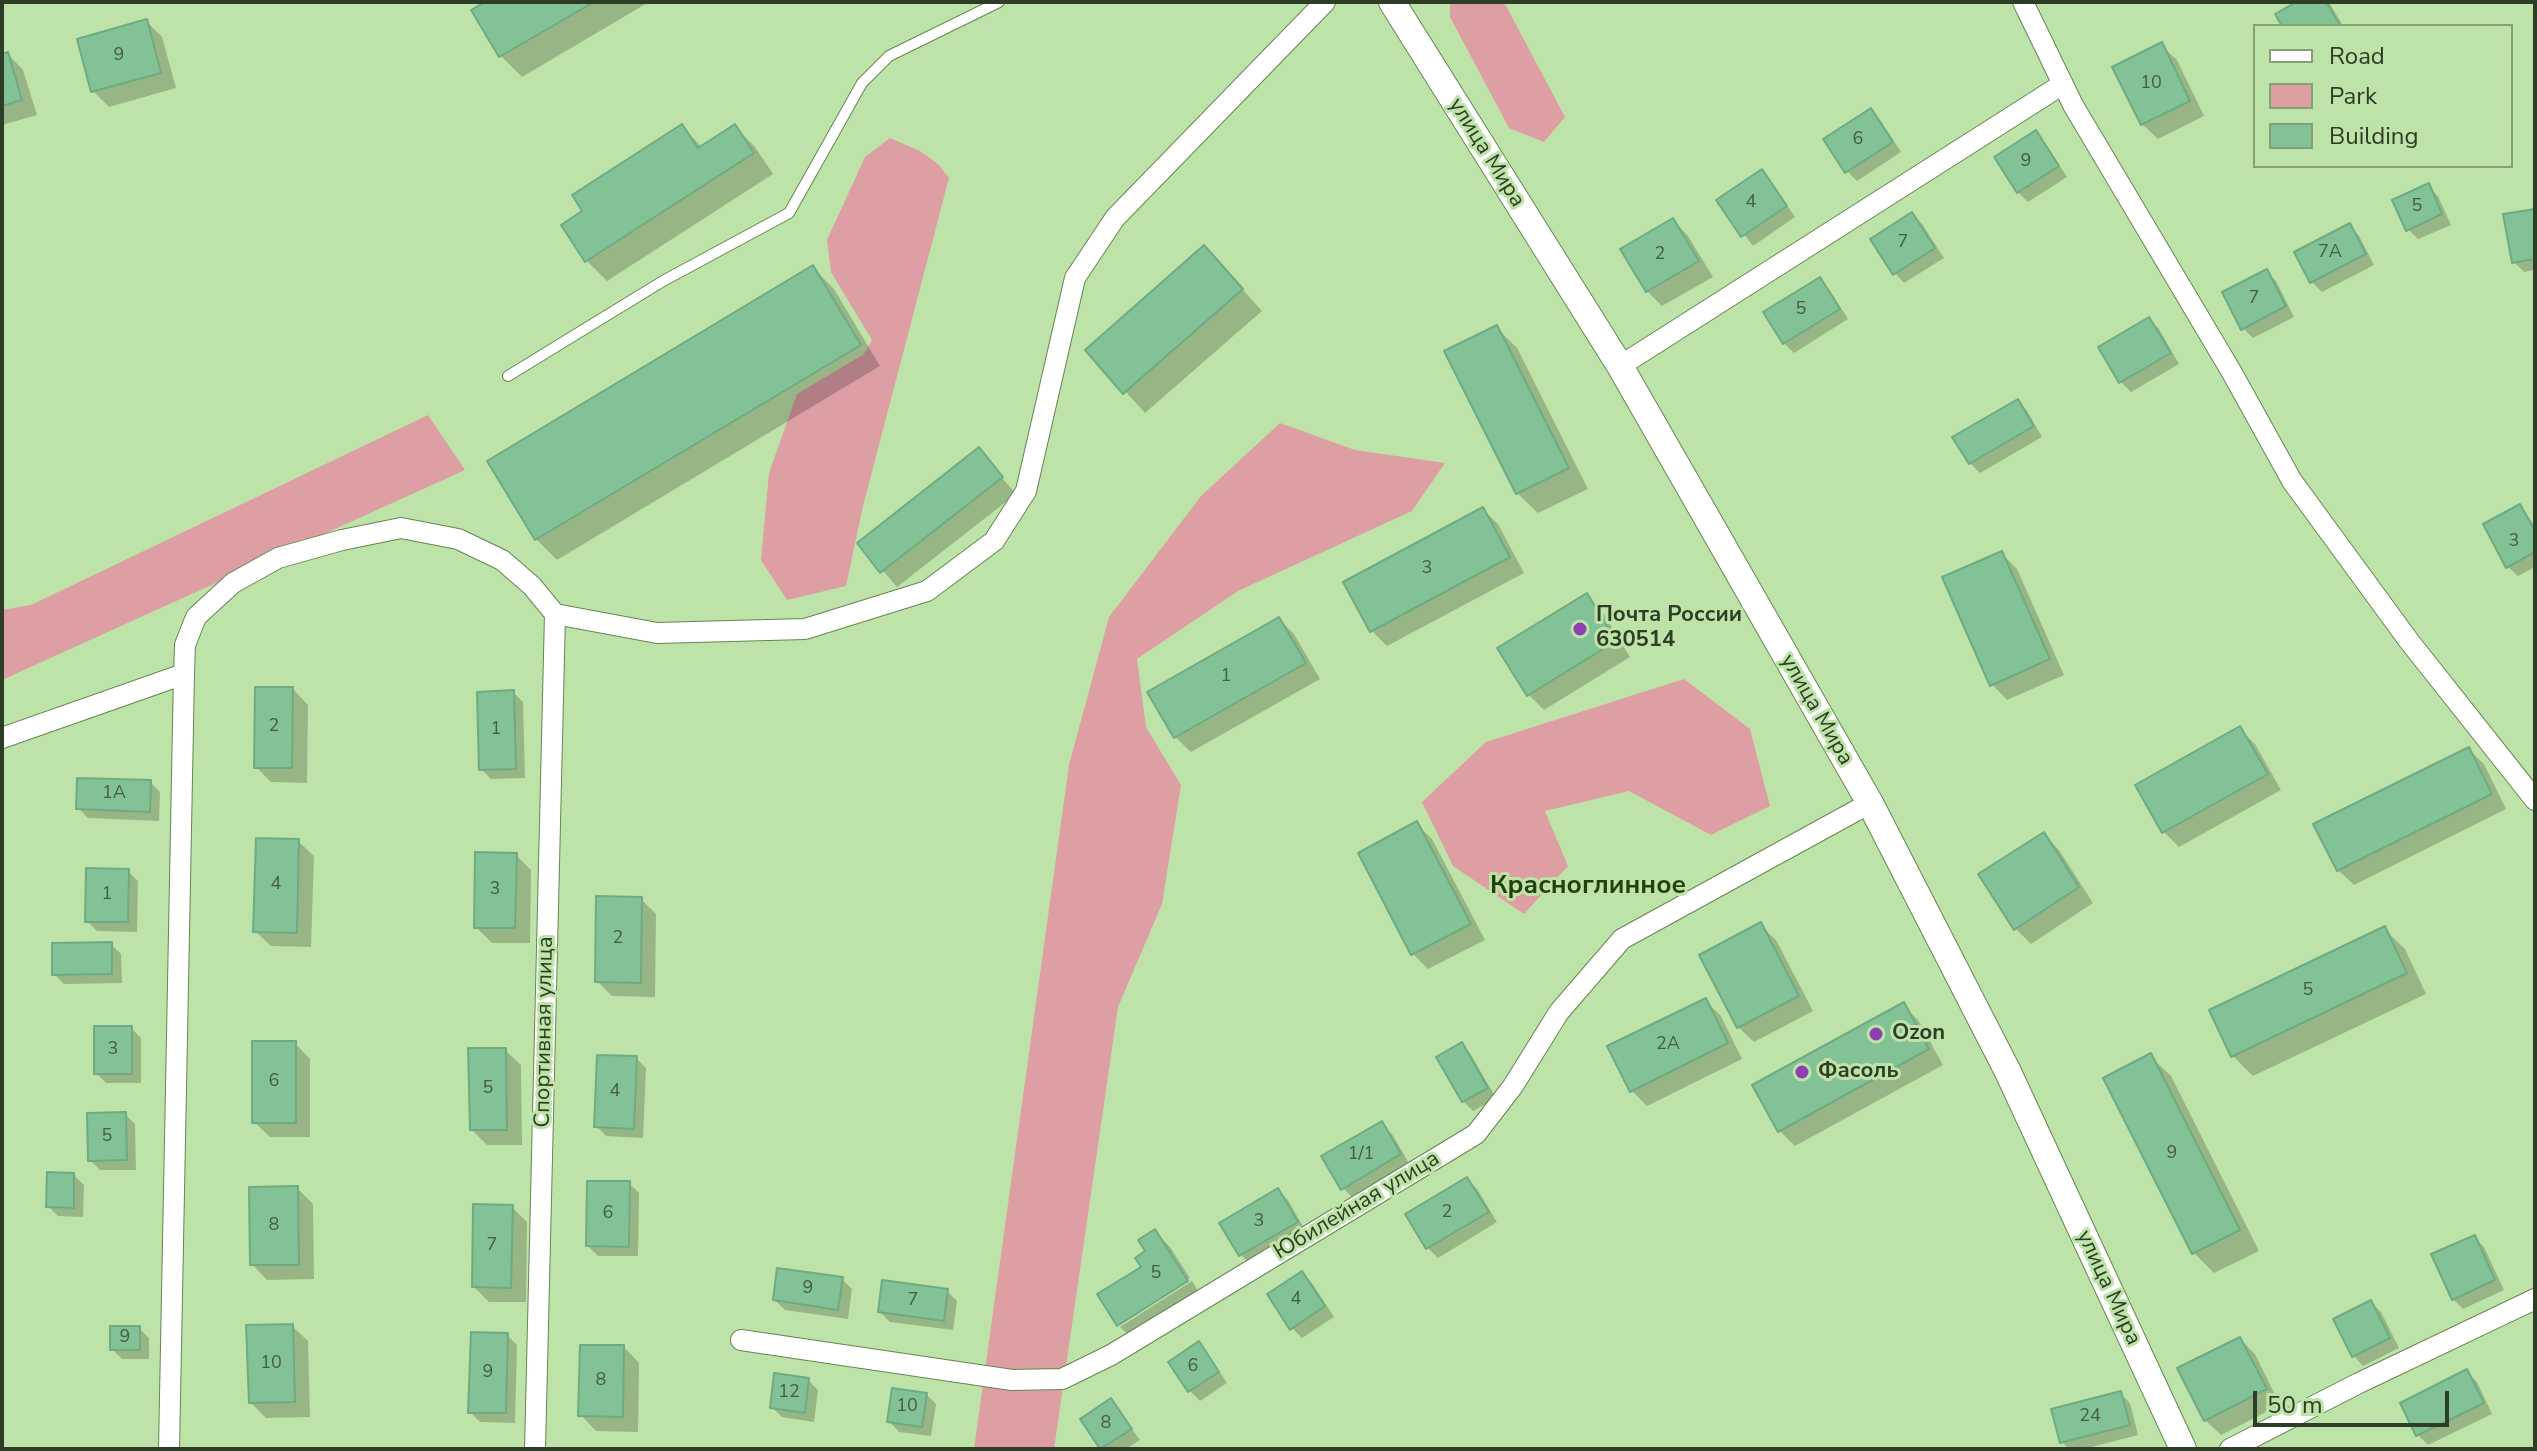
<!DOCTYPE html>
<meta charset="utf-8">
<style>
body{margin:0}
#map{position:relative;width:2537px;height:1451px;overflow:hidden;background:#bee3a8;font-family:"Nunito Sans",sans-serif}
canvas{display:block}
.frame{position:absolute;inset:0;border:4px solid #2e3d25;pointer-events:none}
.legend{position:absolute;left:2253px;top:24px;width:260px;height:144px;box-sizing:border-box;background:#bee3a8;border:2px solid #84a174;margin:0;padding:10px 14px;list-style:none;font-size:24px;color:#2e3d25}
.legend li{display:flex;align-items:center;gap:16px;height:40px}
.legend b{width:40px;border:2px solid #84a174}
.scale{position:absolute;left:2253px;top:1391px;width:196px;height:36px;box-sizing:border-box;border:4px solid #2e3d25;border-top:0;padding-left:10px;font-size:24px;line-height:28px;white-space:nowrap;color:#2e3d25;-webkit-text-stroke:6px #bee3a8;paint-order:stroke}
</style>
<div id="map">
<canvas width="2537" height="1451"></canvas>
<div class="frame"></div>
<ul class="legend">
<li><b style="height:10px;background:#fff"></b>Road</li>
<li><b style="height:22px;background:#de9fa4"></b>Park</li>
<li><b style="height:22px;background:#83c197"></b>Building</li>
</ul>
<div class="scale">50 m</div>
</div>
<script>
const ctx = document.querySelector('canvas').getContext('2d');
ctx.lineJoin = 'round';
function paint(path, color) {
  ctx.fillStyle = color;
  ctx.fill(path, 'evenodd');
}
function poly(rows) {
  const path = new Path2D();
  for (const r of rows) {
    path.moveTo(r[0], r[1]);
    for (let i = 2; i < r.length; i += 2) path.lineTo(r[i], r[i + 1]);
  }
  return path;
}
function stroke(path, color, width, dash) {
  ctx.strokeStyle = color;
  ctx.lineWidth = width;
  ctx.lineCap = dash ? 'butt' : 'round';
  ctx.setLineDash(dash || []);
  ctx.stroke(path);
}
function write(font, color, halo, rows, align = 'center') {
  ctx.font = font + ' "Nunito Sans",sans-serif';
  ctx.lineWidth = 6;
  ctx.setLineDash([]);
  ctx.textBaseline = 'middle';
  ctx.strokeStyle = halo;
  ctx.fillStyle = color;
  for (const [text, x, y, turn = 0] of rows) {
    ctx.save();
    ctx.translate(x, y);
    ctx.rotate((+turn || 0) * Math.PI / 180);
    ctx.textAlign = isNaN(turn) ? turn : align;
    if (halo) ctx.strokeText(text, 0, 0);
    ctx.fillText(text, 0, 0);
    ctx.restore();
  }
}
const green = poly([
 [1450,2,1504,2,1565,117,1544,142,1509,128,1450,17],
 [890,138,920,151,938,164,949,178,863,506,846,586,787,600,761,560,769,473,797,394,864,354,872,340,831,272,827,240,865,157],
 [428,415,465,470,2,680,2,610,31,605],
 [1280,423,1355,450,1445,463,1412,511,1238,591,1137,659,1146,727,1181,785,1162,904,1118,1007,1054,1449,974,1449,1069,765,1109,617,1201,496],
 [1684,679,1750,729,1770,806,1711,835,1629,791,1545,811,1568,866,1524,914,1453,866,1422,802,1486,742]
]);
const shadow = poly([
 [489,2,649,2,522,77,501,56,474,11],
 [2300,2,2329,2,2343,26,2285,26,2278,15],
 [146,21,162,37,176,88,109,107,93,91],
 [2161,45,2177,60,2204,116,2158,139,2142,124],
 [8,54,23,70,37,115,2,125,2,56],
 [1870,111,1880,120,1901,152,1857,181,1847,171],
 [681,126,702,147,735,127,755,147,773,174,607,281,587,261,585,212],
 [2035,133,2045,143,2067,177,2028,202,2018,192],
 [1762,172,1771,182,1795,217,1753,246,1719,201],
 [2428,186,2438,196,2451,225,2418,239,2408,229],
 [2535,211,2535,270,2524,272,2514,262],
 [1912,214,1922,224,1944,258,1904,283,1895,273],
 [1673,220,1688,236,1713,277,1662,306,1647,291],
 [2349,226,2359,236,2374,265,2322,292,2312,282,2296,253],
 [813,268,834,289,880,366,557,560,536,539],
 [1224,269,1262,311,1145,413,1088,350],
 [2266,271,2276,281,2294,317,2253,338,2243,328],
 [1819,279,1829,289,1848,319,1794,353,1784,343],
 [2149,319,2159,329,2179,364,2131,392,2121,382],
 [1496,327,1517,348,1588,489,1538,513,1517,493],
 [2017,401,2027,411,2042,437,1980,473,1970,463],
 [978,450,1016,494,897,587,860,544],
 [2520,506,2535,526,2535,567,2518,576,2508,567],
 [1482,509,1498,524,1524,573,1387,646,1372,631],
 [2001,553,2017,569,2064,675,2007,700,1992,684],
 [1587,596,1602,611,1630,657,1544,710,1528,694],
 [1279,619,1294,634,1320,679,1191,752,1175,737],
 [293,689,308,705,307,783,271,782,256,767],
 [513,692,523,702,525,778,491,779,481,769],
 [2240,729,2255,744,2281,790,2179,847,2164,832],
 [2468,749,2484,764,2506,809,2354,885,2338,870],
 [150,782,160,792,159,821,88,818,78,808],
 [1417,824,1432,839,1485,940,1428,969,1413,954],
 [2043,834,2059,850,2093,903,2031,944,2015,928],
 [298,841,314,856,311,947,271,946,255,931],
 [516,855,531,870,530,943,492,943,476,927],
 [128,871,138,881,137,932,97,931,87,921],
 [641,899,656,914,655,997,612,996,597,981],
 [1760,925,1776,940,1813,1011,1754,1042,1738,1027],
 [2384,929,2405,949,2426,994,2253,1076,2233,1056],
 [111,944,121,954,122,983,64,984,54,974],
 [1705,1001,1721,1016,1742,1059,1647,1106,1631,1090],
 [1903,1005,1918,1020,1943,1065,1795,1146,1780,1131],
 [131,1028,141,1038,141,1083,106,1083,96,1073],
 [295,1043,310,1059,310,1137,270,1137,254,1122],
 [1461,1045,1471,1055,1496,1098,1473,1111,1463,1101],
 [505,1050,521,1065,522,1145,487,1145,472,1130],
 [2150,1056,2171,1076,2259,1251,2214,1273,2194,1253],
 [636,1058,646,1068,643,1138,606,1136,596,1126],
 [125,1114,135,1124,136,1170,100,1170,90,1160],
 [1382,1124,1392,1134,1410,1165,1353,1198,1343,1188],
 [74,1175,84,1185,83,1217,58,1216,48,1206],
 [1467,1179,1477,1189,1497,1222,1438,1258,1428,1248],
 [629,1183,639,1193,638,1256,598,1256,588,1246],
 [297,1188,313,1204,314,1279,267,1280,252,1264],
 [1278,1190,1288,1200,1306,1232,1251,1265,1241,1255],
 [512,1207,527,1222,526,1302,489,1302,474,1287],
 [1155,1232,1170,1247,1190,1278,1119,1322,1119,1326,1100,1295,1143,1268],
 [2474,1237,2484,1247,2504,1290,2463,1309,2453,1299],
 [1302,1273,1312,1283,1334,1317,1302,1338,1292,1328],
 [842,1279,852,1289,848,1319,785,1310,775,1300],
 [1192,1281,1202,1297,1134,1340,1120,1327],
 [947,1291,957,1301,953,1330,890,1322,880,1312],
 [2371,1302,2381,1312,2399,1348,2363,1366,2354,1356],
 [292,1326,308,1341,310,1417,266,1418,251,1403],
 [139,1328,149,1338,149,1359,122,1359,112,1349],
 [507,1335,517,1345,515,1423,480,1422,470,1412],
 [2240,1339,2255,1354,2280,1405,2221,1435,2205,1420],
 [1198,1344,1208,1354,1227,1383,1200,1401,1190,1391],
 [624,1347,639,1363,638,1432,596,1431,581,1415],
 [2467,1372,2477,1382,2492,1414,2428,1445,2418,1435],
 [808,1380,818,1390,814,1422,782,1417,772,1407],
 [2120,1393,2130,1403,2138,1435,2084,1449,2069,1449,2062,1442],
 [926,1394,936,1404,931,1436,899,1432,889,1421],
 [1111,1401,1140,1440,1126,1449,1103,1449,1083,1419]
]);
const building = poly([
 [485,2,594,2,499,57,471,10,485,2],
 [2296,2,2326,2,2340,25,2282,26,2275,14,2296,2],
 [147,19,161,73,91,92,77,39,147,19],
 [2162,42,2190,101,2141,125,2112,67,2162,42],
 [8,52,22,100,2,106,2,54,8,52],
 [1871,108,1893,142,1845,173,1823,139,1871,108],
 [682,124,698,148,735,124,754,153,585,262,561,225,582,211,572,195,682,124],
 [2036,130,2059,166,2017,193,1994,157,2036,130],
 [1762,169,1787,206,1741,237,1716,200,1762,169],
 [2429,183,2442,214,2406,231,2392,200,2429,183],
 [2535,209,2535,259,2512,263,2503,214,2535,209],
 [1912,212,1935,248,1893,275,1870,239,1912,212],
 [1673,218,1699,261,1646,292,1620,249,1673,218],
 [2350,223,2366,254,2310,283,2294,252,2350,223],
 [1204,245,1243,289,1123,394,1085,350,1204,245],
 [813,265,861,345,535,540,487,461,813,265],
 [2267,269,2286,306,2241,330,2222,292,2267,269],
 [1820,277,1840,309,1783,344,1763,312,1820,277],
 [2149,317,2171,353,2119,383,2098,347,2149,317],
 [1497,325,1569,468,1516,494,1444,351,1497,325],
 [2018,399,2034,426,1969,464,1952,437,2018,399],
 [979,447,1003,477,880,573,857,543,979,447],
 [2520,504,2535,531,2535,552,2506,568,2483,524,2520,504],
 [1483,507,1510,557,1370,632,1343,582,1483,507],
 [2002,551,2050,659,1990,686,1942,577,2002,551],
 [1587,593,1616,641,1527,696,1497,648,1587,593],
 [1279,617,1306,663,1174,738,1147,692,1279,617],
 [255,687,293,687,292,768,254,768,255,687],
 [514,690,516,769,479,770,477,692,514,690],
 [2240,726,2268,774,2162,833,2135,785,2240,726],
 [2469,747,2492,794,2337,871,2313,824,2469,747],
 [77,778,151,780,150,812,76,809,77,778],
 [1417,821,1471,924,1411,955,1358,853,1417,821],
 [2044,832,2079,887,2014,930,1978,874,2044,832],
 [256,838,299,839,297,933,253,932,256,838],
 [475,852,517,853,515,928,474,928,475,852],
 [86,868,129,869,128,922,85,922,86,868],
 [596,896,642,897,641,983,595,982,596,896],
 [1761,922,1799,996,1737,1028,1699,955,1761,922],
 [2385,926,2407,973,2231,1057,2209,1010,2385,926],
 [112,942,112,974,52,975,52,943,112,942],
 [1706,998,1728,1043,1630,1092,1607,1046,1706,998],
 [1904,1002,1929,1049,1778,1132,1752,1085,1904,1002],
 [94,1026,132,1026,132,1074,94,1074,94,1026],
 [252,1041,296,1041,296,1123,252,1123,252,1041],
 [1462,1042,1488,1088,1462,1102,1436,1057,1462,1042],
 [468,1048,506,1048,507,1130,470,1130,468,1048],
 [2151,1053,2240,1230,2192,1254,2103,1078,2151,1053],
 [597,1055,637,1056,634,1129,594,1127,597,1055],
 [126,1112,127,1160,88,1161,87,1113,126,1112],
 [1382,1121,1401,1154,1341,1190,1321,1156,1382,1121],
 [47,1172,74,1173,74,1208,46,1207,47,1172],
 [1467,1177,1489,1212,1426,1249,1405,1214,1467,1177],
 [587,1181,630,1181,629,1247,586,1246,587,1181],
 [298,1186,299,1265,250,1265,249,1187,298,1186],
 [1278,1188,1298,1222,1239,1256,1219,1223,1278,1188],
 [473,1204,513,1205,511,1288,472,1287,473,1204],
 [1155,1229,1188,1281,1117,1326,1097,1294,1141,1267,1135,1258,1145,1251,1138,1240,1155,1229],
 [2475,1235,2495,1280,2452,1300,2431,1254,2475,1235],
 [777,1268,843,1277,838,1310,773,1300,777,1268],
 [1302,1271,1325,1306,1290,1330,1267,1294,1302,1271],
 [882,1280,948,1289,944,1321,878,1312,882,1280],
 [2371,1300,2390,1338,2352,1357,2333,1319,2371,1300],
 [293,1324,295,1402,249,1403,246,1325,293,1324],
 [110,1326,140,1326,140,1350,110,1350,110,1326],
 [471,1332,508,1333,506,1413,468,1413,471,1332],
 [2240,1337,2267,1389,2204,1421,2177,1368,2240,1337],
 [1199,1341,1219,1372,1188,1392,1168,1362,1199,1341],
 [580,1345,624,1345,623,1417,578,1416,580,1345],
 [2467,1369,2484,1403,2416,1436,2400,1403,2467,1369],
 [774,1373,809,1378,805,1413,770,1408,774,1373],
 [892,1388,927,1393,922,1427,887,1422,892,1388],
 [2121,1391,2130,1425,2060,1443,2051,1409,2121,1391],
 [1111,1398,1132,1429,1100,1449,1080,1419,1111,1398]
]);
const service = poly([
 [508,376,663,281,789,213,862,83,889,56,999,2]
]);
const minor = poly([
 [2023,2,2073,105,2231,371,2292,481,2409,641,2535,800],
 [1620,366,2063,84],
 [2,738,184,674],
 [741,1340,1012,1380,1062,1379,1111,1355,1476,1134,1513,1086,1559,1012,1622,939,1870,803],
 [169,1449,184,674,185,645,196,617,233,583,278,558,342,540,401,528,458,539,502,560,532,586,555,614,657,633,805,629,927,591,994,541,1026,491,1075,278,1115,218,1325,2],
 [535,1449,555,614],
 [2230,1449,2359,1383,2535,1299]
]);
const tertiary = poly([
 [1392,2,1620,366,1870,803,2008,1072,2183,1449]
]);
const markers = [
 [1580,629,8,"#8e40b0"],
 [1876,1034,8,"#8e40b0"],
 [1802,1072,8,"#8e40b0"]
];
const numberNames = [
 ["9",119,56],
 ["10",2151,84],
 ["6",1858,140],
 ["9",2026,162],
 ["4",1751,203],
 ["5",2417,207],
 ["7",1903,243],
 ["7А",2330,253],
 ["2",1660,255],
 ["7",2254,299],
 ["5",1801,310],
 ["3",2514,542],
 ["3",1427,569],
 ["1",1226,677],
 ["2",274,727],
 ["1",496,730],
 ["1А",114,794],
 ["4",276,885],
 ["3",495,890],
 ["1",107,895],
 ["2",618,939],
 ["5",2308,991],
 ["2А",1668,1045],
 ["3",113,1050],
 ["6",274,1082],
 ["5",488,1089],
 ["4",615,1092],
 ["5",107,1137],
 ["9",2172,1154],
 ["1/1",1361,1155],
 ["2",1447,1213],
 ["6",608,1214],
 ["3",1259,1222],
 ["8",274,1226],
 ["7",492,1246],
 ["5",1156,1274],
 ["9",808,1289],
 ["4",1296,1300],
 ["7",913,1301],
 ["9",125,1338],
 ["10",271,1364],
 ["6",1193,1367],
 ["9",488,1373],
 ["8",601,1381],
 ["12",789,1393],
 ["10",907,1407],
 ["24",2090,1417],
 ["8",1106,1424]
];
const streetNames = [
 ["улица Мира",1486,153,58],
 ["улица Мира",1816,710,60],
 ["Спортивная улица",545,1032,-89],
 ["Юбилейная улица",1357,1206,-31],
 ["улица Мира",2108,1288,65]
];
const poiNames = [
 ["Почта России",1596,616],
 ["630514",1596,641],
 ["Ozon",1892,1034],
 ["Фасоль",1818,1072]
];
const quarterNames = [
 ["Красноглинное",1588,887]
];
paint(green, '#de9fa4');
paint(shadow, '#0003');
paint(building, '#83c197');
stroke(building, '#6eab82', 2);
stroke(service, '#658650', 12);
stroke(minor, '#658650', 22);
stroke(tertiary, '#658650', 28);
stroke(service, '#fff', 10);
stroke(minor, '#fff', 20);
stroke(tertiary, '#fff', 26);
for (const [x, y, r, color] of markers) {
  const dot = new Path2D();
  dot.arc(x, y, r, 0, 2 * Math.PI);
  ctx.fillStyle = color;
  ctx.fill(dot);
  stroke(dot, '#bee3a8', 3);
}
write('18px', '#435e42', null, numberNames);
write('22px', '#2e3d25', '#bee3a8', streetNames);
write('bold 22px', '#2e3d25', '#bee3a8', poiNames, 'left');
write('bold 26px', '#24410b', '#bee3a8', quarterNames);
</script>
